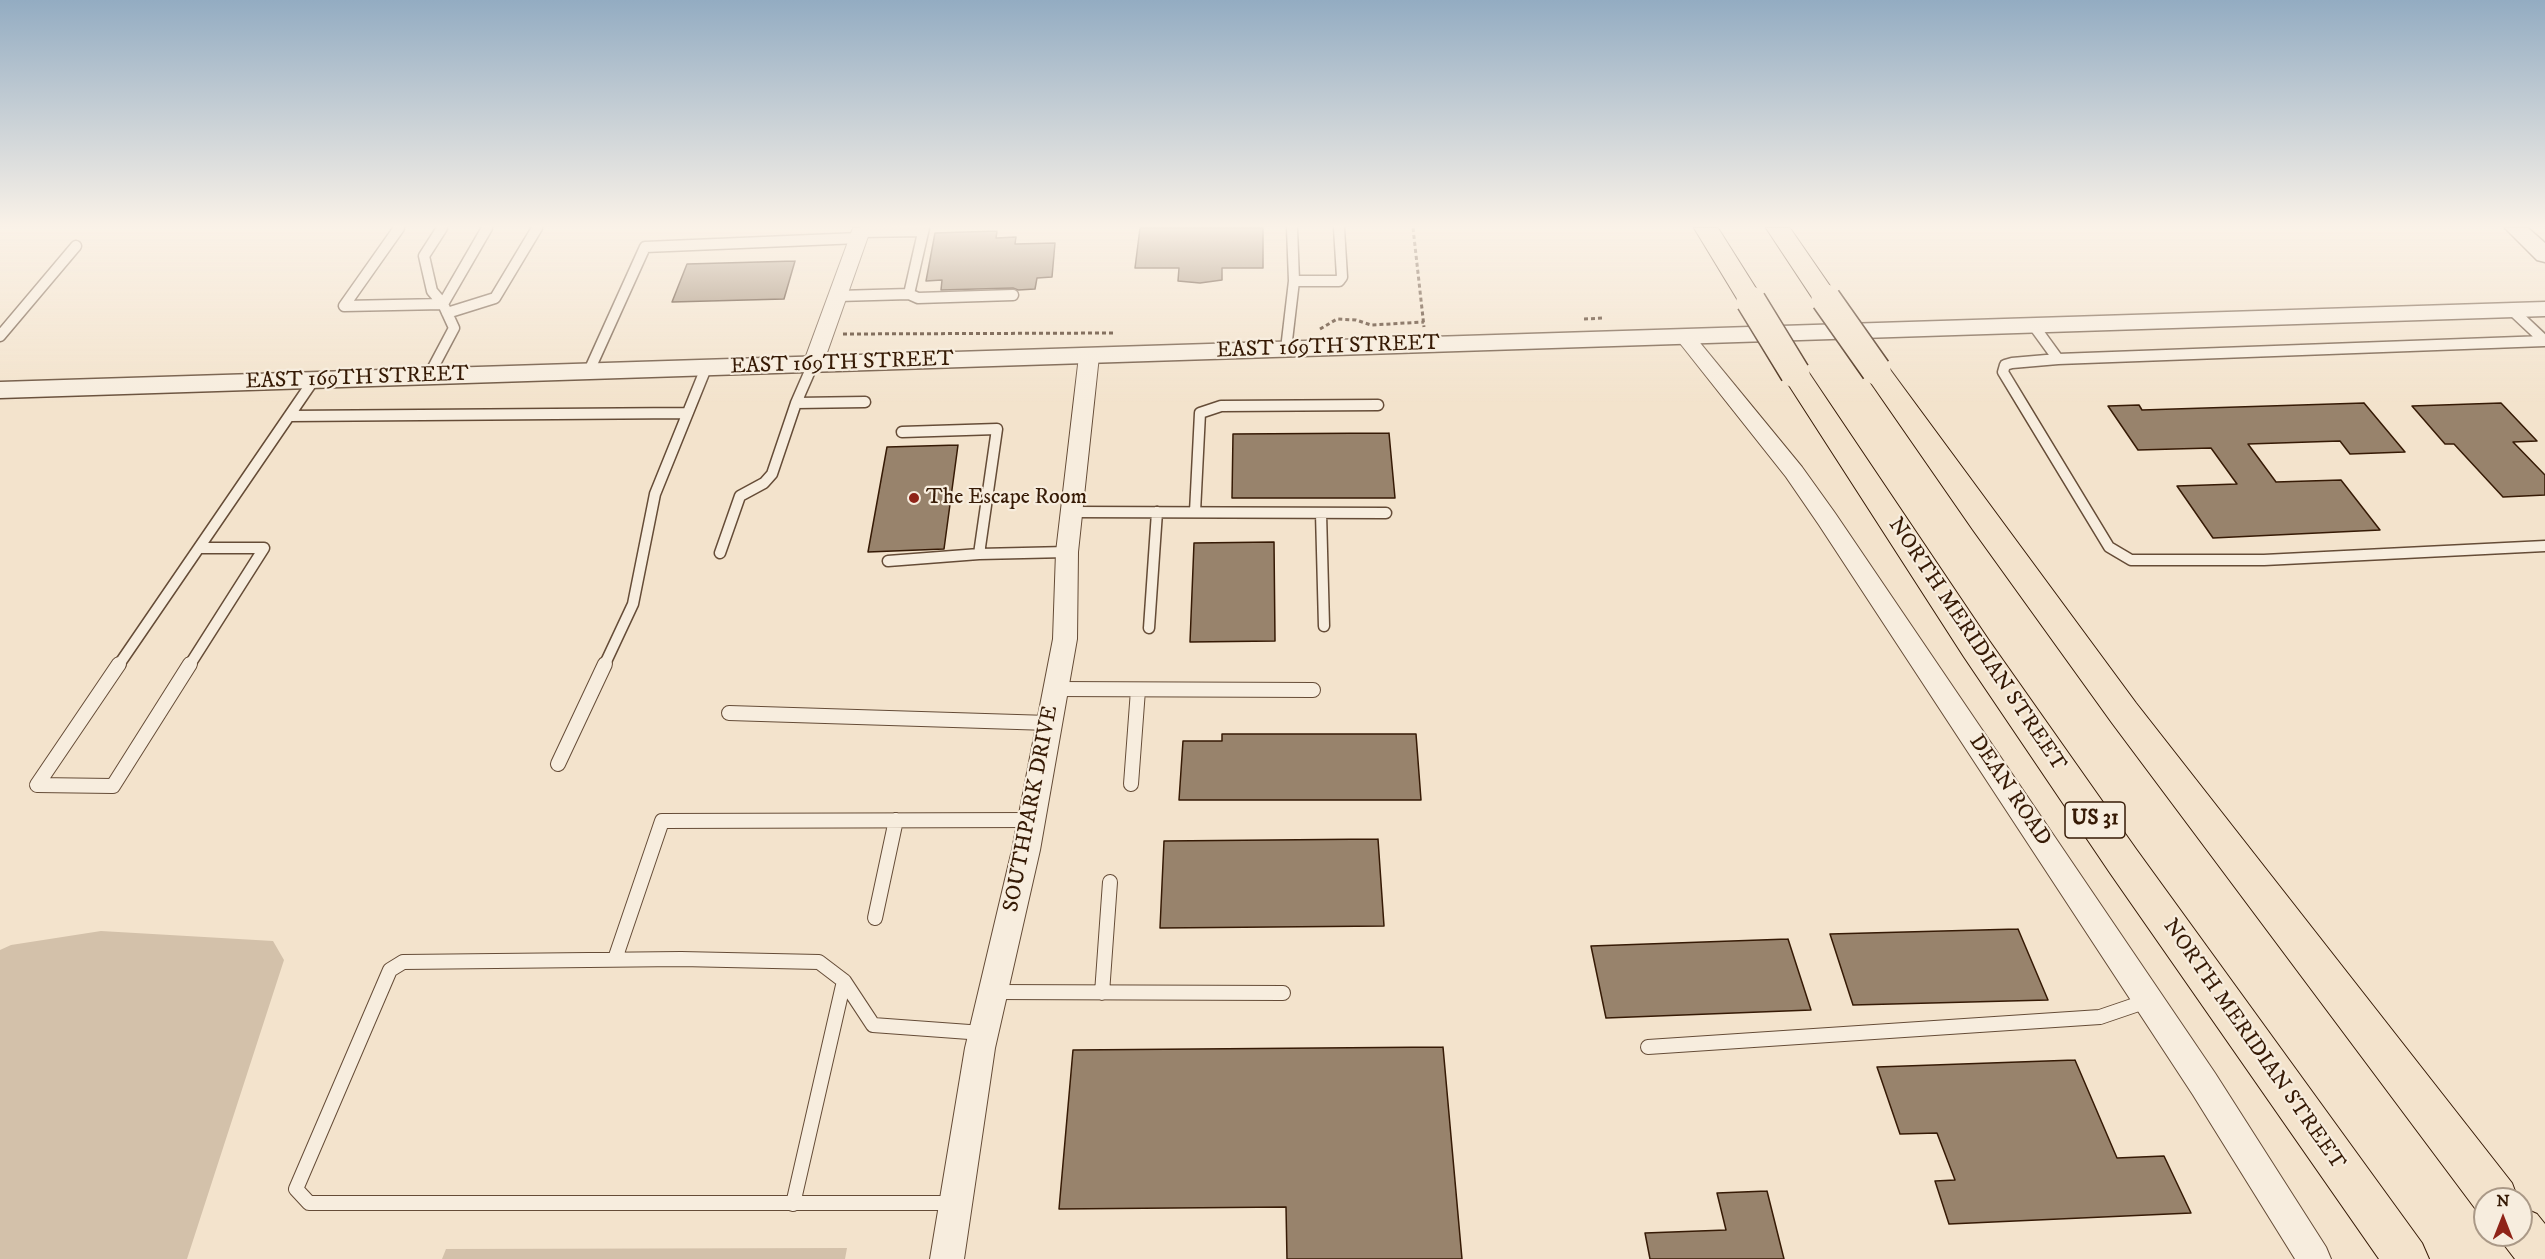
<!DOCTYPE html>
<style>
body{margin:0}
#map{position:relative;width:2545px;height:1259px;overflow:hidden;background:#f3e3cc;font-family:"IM FELL DW Pica",serif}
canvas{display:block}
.north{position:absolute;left:2473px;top:1187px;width:60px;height:60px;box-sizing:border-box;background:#f7edde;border:2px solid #aa9987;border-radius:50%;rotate:0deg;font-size:16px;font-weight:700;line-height:24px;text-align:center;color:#361a05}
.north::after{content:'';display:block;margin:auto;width:21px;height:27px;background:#8f2418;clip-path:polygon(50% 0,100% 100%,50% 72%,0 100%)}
</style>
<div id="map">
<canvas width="2545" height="1259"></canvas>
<div class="north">N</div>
</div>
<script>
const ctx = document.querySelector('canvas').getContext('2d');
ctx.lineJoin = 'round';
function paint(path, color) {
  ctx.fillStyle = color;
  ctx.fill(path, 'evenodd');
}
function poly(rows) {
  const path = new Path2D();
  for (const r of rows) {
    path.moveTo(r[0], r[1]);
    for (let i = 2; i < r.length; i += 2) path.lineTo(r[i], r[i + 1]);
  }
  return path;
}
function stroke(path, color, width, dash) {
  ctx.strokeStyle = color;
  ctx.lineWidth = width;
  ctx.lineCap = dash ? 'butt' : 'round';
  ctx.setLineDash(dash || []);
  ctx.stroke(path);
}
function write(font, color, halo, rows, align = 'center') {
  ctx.font = font + ' "IM FELL DW Pica",serif';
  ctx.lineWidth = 4.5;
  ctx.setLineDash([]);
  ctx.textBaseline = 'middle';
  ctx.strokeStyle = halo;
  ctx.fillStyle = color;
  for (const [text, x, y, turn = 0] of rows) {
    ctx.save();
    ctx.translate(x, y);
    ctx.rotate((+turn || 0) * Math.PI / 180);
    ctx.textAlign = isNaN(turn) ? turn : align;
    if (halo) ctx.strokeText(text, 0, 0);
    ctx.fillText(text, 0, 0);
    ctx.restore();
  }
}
const green = poly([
 [101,931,273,941,284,960,187,1259,0,1259,0,950,11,945],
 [847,1248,845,1259,442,1259,446,1249]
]);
const building = poly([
 [1140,228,1263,228,1263,268,1222,268,1222,280,1200,283,1178,281,1179,268,1135,268,1140,228],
 [997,231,996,238,1016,237,1015,244,1055,243,1052,277,1037,278,1035,289,1018,290,1013,288,941,290,942,280,926,281,935,233,997,231],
 [795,261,784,299,672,302,687,264,795,261],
 [2364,403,2405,452,2350,454,2340,441,2248,444,2276,482,2341,480,2380,530,2213,538,2177,486,2237,484,2211,448,2138,450,2108,406,2139,405,2142,410,2364,403],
 [2501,403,2537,441,2513,442,2545,475,2545,495,2503,497,2454,444,2445,444,2412,406,2501,403],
 [1389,433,1395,498,1232,498,1233,434,1389,433],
 [958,445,944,549,868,552,887,447,958,445],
 [1274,542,1275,641,1190,642,1194,543,1274,542],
 [1222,734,1416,734,1421,800,1179,800,1183,741,1222,741,1222,734],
 [1378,839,1384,926,1160,928,1164,841,1378,839],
 [2018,929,2048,1000,1853,1005,1830,934,2018,929],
 [1788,939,1811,1010,1606,1018,1591,946,1788,939],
 [1443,1047,1462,1259,1287,1259,1286,1207,1059,1209,1073,1050,1443,1047],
 [2075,1060,2117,1158,2164,1156,2191,1213,1949,1224,1935,1181,1955,1180,1937,1133,1900,1134,1877,1067,2075,1060],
 [1767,1191,1784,1259,1650,1259,1645,1233,1726,1230,1717,1193,1767,1191]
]);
const path = poly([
 [1413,228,1424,327],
 [1584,319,1604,318],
 [1320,329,1337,319,1356,320,1371,325,1424,322],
 [843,334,1114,333]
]);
const serviceFar1 = poly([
 [399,228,344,306,443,304,487,228],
 [861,232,923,231],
 [1294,281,1339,281,1342,277,1339,228],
 [909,294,924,228],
 [838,296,909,294,918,298,1013,295],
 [2512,310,2545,341],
 [447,313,495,298,537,228],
 [2034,326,2058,359,2012,363,2005,365,2003,372,2109,547,2131,560,2264,560,2545,546],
 [0,336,76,246],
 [1286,349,1294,281,1292,228],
 [2058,359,2545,341],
 [589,371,645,247,859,238],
 [428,377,454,328,443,304,432,291,424,256,442,228],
 [796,403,865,402],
 [289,416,687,413],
 [902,432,997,429,979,554],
 [1071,512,1386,513],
 [1195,512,1200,413,1221,406,1378,405],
 [1321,513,1324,626],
 [720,553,740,496,764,483,772,474,796,403,813,364],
 [888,561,979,554,1067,552],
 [1149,628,1157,512],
 [118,666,313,381],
 [189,666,264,548,199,548],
 [604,666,633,604,655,494,706,368]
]);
const service = poly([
 [119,664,37,785,113,786,190,664],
 [1055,689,1313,690],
 [729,713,1049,723],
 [558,764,605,664],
 [1131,784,1138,690],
 [875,918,896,820],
 [615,959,662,821,1032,820],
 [993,992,1283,993],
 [1102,993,1110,882],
 [1648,1047,2100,1017,2147,1001],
 [953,1203,309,1203,296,1189,390,970,403,962,681,959,819,962,844,981,873,1025,983,1033],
 [793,1204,844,981]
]);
const minor = poly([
 [853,228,871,228,823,364,820,368,813,370,806,368,803,364,853,228],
 [1685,331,1692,333,1802,467,1835,513,2215,1073,2326,1247,2331,1259,2295,1259,2193,1095,1819,525,1786,477,1675,337,1678,333,1685,331],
 [1089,350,1096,352,1099,356,1078,552,1077,639,1040,850,995,1048,964,1259,930,1259,965,1048,1012,850,1053,639,1056,552,1079,356,1082,352,1089,350]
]);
const tertiary = poly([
 [2505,228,2528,228,2545,243,2545,262,2537,260,2505,228],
 [2545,302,2545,316,0,398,0,382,2545,302]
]);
const motorway = poly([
 [1694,228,1718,228,1764,301,1760,307,1751,309,1742,307,1694,228],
 [1766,228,1790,228,1839,299,1835,305,1826,307,1817,305,1766,228],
 [1876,361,1886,364,2136,703,2512,1183,2518,1199,2485,1199,2485,1217,2480,1215,2112,723,1973,530,1862,370,1866,364,1876,361],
 [1795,364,1805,367,1988,639,2136,849,2422,1243,2429,1259,2379,1259,2110,873,1964,657,1781,373,1785,367,1795,364],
 [2521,1207,2537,1214,2545,1224,2545,1259,2515,1259,2505,1246,2500,1235,2521,1235,2521,1207]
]);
const motorwayBridge = poly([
 [1826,299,1876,370],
 [1751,301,1795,373]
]);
const markers = [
 [914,498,6,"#8f2418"]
];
const shields = [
 [2095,820,60]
];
const shieldNames = [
 ["US 31",2095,820]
];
const streetNames = [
 ["EAST 169TH STREET",1328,348,-2],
 ["EAST 169TH STREET",842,364,-2],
 ["EAST 169TH STREET",357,379,-2],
 ["NORTH MERIDIAN STREET",1976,645,56],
 ["DEAN ROAD",2009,791,56],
 ["SOUTHPARK DRIVE",1032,809,-79],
 ["NORTH MERIDIAN STREET",2253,1045,55]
];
const poiNames = [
 ["The Escape Room",926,498]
];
paint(green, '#d3c1aa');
paint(building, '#98836c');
stroke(building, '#361a05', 1.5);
stroke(serviceFar1, '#654c37', 13);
stroke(service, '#654c37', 16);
stroke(minor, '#654c37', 2);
stroke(tertiary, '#654c37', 3);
stroke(motorway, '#361a05', 2);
stroke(path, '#361a05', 3, [4, 3]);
stroke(serviceFar1, '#f7edde', 10);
stroke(service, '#f7edde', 14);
paint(minor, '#f7edde');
paint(tertiary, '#f7edde');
paint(motorway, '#f3e3cc');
stroke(motorwayBridge, '#361a05', 32, []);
stroke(motorwayBridge, '#f3e3cc', 29);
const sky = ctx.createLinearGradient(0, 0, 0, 404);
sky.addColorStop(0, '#93acc2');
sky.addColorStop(0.56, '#faf2e8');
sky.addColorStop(1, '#faf2e800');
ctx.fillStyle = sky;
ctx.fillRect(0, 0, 2545, 404);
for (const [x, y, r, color] of markers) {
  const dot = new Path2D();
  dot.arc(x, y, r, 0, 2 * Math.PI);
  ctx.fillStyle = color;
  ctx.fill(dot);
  stroke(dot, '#f7edde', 2);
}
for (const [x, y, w] of shields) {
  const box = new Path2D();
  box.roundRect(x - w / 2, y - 18, w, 36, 4.5);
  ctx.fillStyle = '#f7edde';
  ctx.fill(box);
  stroke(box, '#361a05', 1.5);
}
write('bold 21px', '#361a05', null, shieldNames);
write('22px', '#361a05', '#f7edde', streetNames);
write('22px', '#361a05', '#f7edde', poiNames, 'left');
</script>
